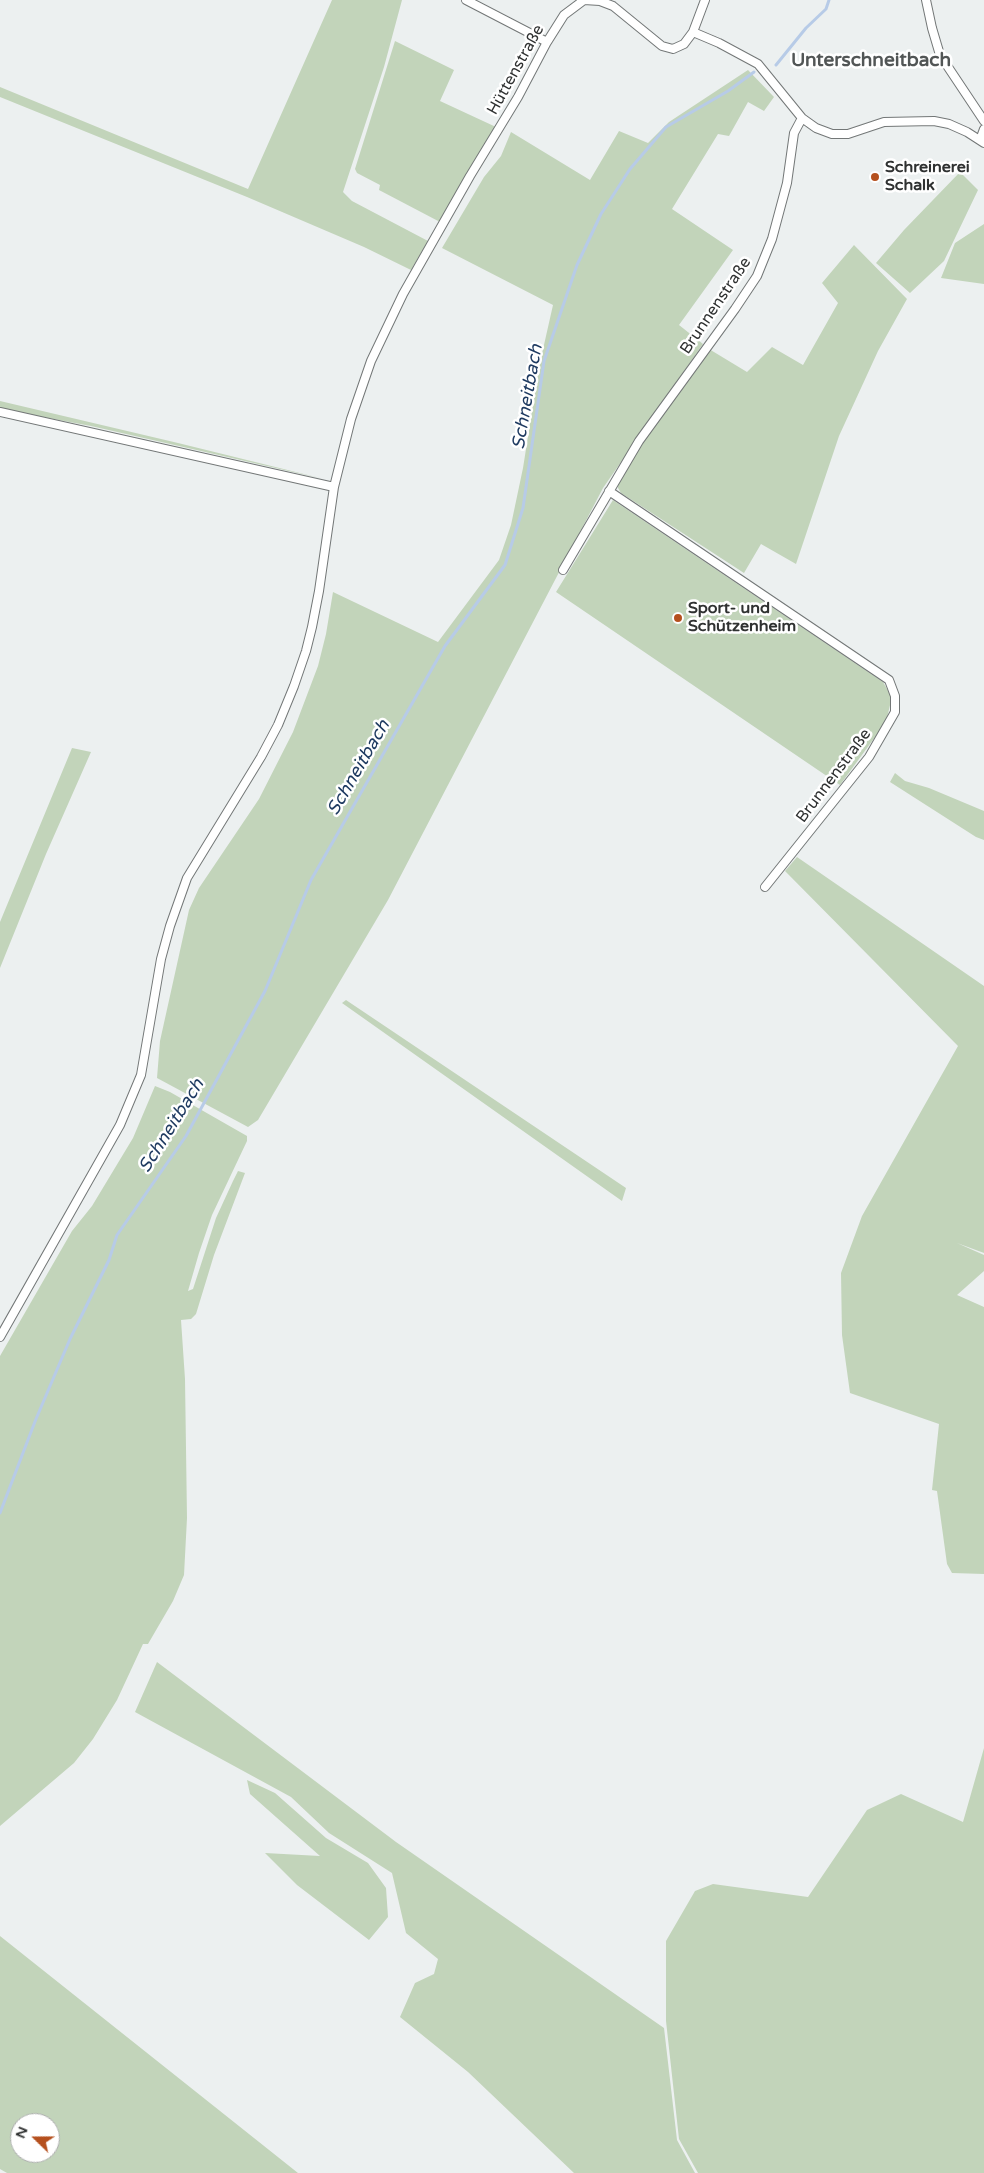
<!DOCTYPE html>
<meta charset="utf-8">
<style>
body{margin:0}
#map{position:relative;width:984px;height:2173px;overflow:hidden;background:#ecf0f0;font-family:"Varela Round",sans-serif}
canvas{display:block}
.north{position:absolute;left:10px;top:2113px;width:50px;height:50px;box-sizing:border-box;background:#fff;border:1px solid #acadad;border-radius:50%;rotate:292deg;font-size:14px;font-weight:700;line-height:20px;text-align:center;color:#2f3131}
.north::after{content:'';display:block;margin:auto;width:18px;height:22px;background:#b5501e;clip-path:polygon(50% 0,100% 100%,50% 72%,0 100%)}
</style>
<div id="map">
<canvas width="984" height="2173"></canvas>
<div class="north">N</div>
</div>
<script>
const ctx = document.querySelector('canvas').getContext('2d');
ctx.lineJoin = 'round';
function paint(path, color) {
  ctx.fillStyle = color;
  ctx.fill(path, 'evenodd');
}
function poly(rows) {
  const path = new Path2D();
  for (const r of rows) {
    path.moveTo(r[0], r[1]);
    for (let i = 2; i < r.length; i += 2) path.lineTo(r[i], r[i + 1]);
  }
  return path;
}
function stroke(path, color, width, dash) {
  ctx.strokeStyle = color;
  ctx.lineWidth = width;
  ctx.lineCap = dash ? 'butt' : 'round';
  ctx.setLineDash(dash || []);
  ctx.stroke(path);
}
function write(font, color, halo, rows, align = 'center') {
  ctx.font = font + ' "Varela Round",sans-serif';
  ctx.lineWidth = 5;
  ctx.setLineDash([]);
  ctx.textBaseline = 'middle';
  ctx.strokeStyle = halo;
  ctx.fillStyle = color;
  for (const [text, x, y, turn = 0] of rows) {
    ctx.save();
    ctx.translate(x, y);
    ctx.rotate((+turn || 0) * Math.PI / 180);
    ctx.textAlign = isNaN(turn) ? turn : align;
    if (halo) ctx.strokeText(text, 0, 0);
    ctx.fillText(text, 0, 0);
    ctx.restore();
  }
}
const green = poly([
 [332,0,402,0,384,67,343,192,352,201,428,241,411,270,364,247,247,197,0,97,0,87,248,189],
 [395,41,454,70,440,101,496,127,440,222,379,190,380,185,357,173,355,169],
 [748,70,774,97,764,111,748,102,729,136,718,134,672,209,733,250,679,325,703,344,603,488,388,900,258,1120,248,1127,157,1078,160,1041,189,910,199,888,259,799,293,732,318,666,326,634,333,592,438,642,499,560,511,525,523,468,539,367,553,305,442,248,484,177,501,156,511,132,590,180,619,131,648,143,669,122],
 [960,172,978,190,944,261,910,293,876,263,904,230],
 [984,224,984,284,941,278,955,243],
 [854,245,907,299,878,351,839,436,796,564,761,544,744,573,621,493,618,488,618,482,641,443,709,349,747,372,772,347,803,365,838,303,822,283],
 [0,401,178,443,324,479,91,426,0,409],
 [613,500,883,682,890,694,891,701,886,722,840,785,556,592],
 [72,748,91,752,46,854,0,968,0,922],
 [895,773,905,781,929,788,984,811,984,840,976,837,890,782],
 [797,857,984,986,984,1253,957,1243,984,1255,984,1271,957,1295,984,1307,984,1574,952,1573,947,1564,937,1491,932,1490,939,1424,850,1393,842,1335,841,1273,862,1216,958,1046,785,871],
 [346,1000,626,1188,622,1201,342,1003],
 [155,1086,170,1092,247,1136,247,1141,212,1215,199,1253,188,1291,193,1289,216,1218,233,1181,238,1171,245,1173,214,1255,196,1314,191,1319,181,1320,185,1379,187,1518,184,1575,173,1601,148,1644,143,1644,117,1700,93,1739,74,1763,0,1826,0,1356,72,1231,92,1206,133,1138],
 [157,1662,396,1842,664,2028,677,2140,695,2173,574,2173,468,2072,400,2017,415,1983,434,1974,438,1959,406,1933,392,1873,329,1833,291,1797,135,1712],
 [984,1748,984,2173,698,2173,679,2139,666,2021,666,1941,695,1891,713,1884,808,1897,867,1810,901,1794,963,1822],
 [247,1780,275,1793,326,1838,368,1863,386,1888,388,1917,369,1940,297,1885,265,1853,320,1856,250,1794],
 [0,1936,298,2173,7,2173,0,2169],
 [20,2123,50,2123,50,2153,20,2153]
]);
const stream = poly([
 [776,65,806,28,826,9,829,0],
 [0,1513,36,1419,70,1339,109,1260,117,1235,186,1136,265,991,311,880,445,646,505,565,523,508,544,361,577,265,601,214,630,169,666,127,728,91,754,72]
]);
const minor = poly([
 [466,0,547,42],
 [926,0,932,28,940,55,984,121],
 [693,32,719,43,758,64,802,118,816,128,832,134,848,134,884,122,934,121,949,124,967,132,984,143],
 [980,140,984,129],
 [0,412,334,487],
 [609,491,889,680,895,696,895,712,869,757,765,887],
 [563,570,639,441,735,309,757,276,772,239,787,183,794,133,802,118],
 [0,1337,120,1125,141,1075,161,959,170,926,187,878,261,757,278,725,294,686,306,651,312,627,319,591,334,487,351,419,371,361,403,294,470,176,518,97,547,42,564,15,584,0,600,1,613,6,662,46,673,49,684,44,693,32,705,0]
]);
const markers = [
 [875,177,5,"#b5501e"],
 [678,618,5,"#b5501e"]
];
const streetNames = [
 ["Hüttenstraße",516,70,-61],
 ["Brunnenstraße",716,306,-56],
 ["Brunnenstraße",834,776,-53]
];
const poiNames = [
 ["Schreinerei",885,168],
 ["Schalk",885,186],
 ["Sport- und",688,609],
 ["Schützenheim",688,627]
];
const waterNames = [
 ["Schneitbach",528,397,-80],
 ["Schneitbach",359,768,-60],
 ["Schneitbach",172,1126,-58]
];
const quarterNames = [
 ["Unterschneitbach",871,61]
];
paint(green, '#c2d4ba');
stroke(stream, '#b7cbe7', 3);
stroke(minor, '#737777', 10);
stroke(minor, '#fff', 8);
for (const [x, y, r, color] of markers) {
  const dot = new Path2D();
  dot.arc(x, y, r, 0, 2 * Math.PI);
  ctx.fillStyle = color;
  ctx.fill(dot);
  stroke(dot, '#fff', 2);
}
write('16px', '#2f3131', '#fff', streetNames);
write('bold 16px', '#2f3131', '#fff', poiNames, 'left');
write('italic 18px', '#1f3b61', '#fff', waterNames);
write('bold 19px', '#525656', '#fff', quarterNames);
</script>
